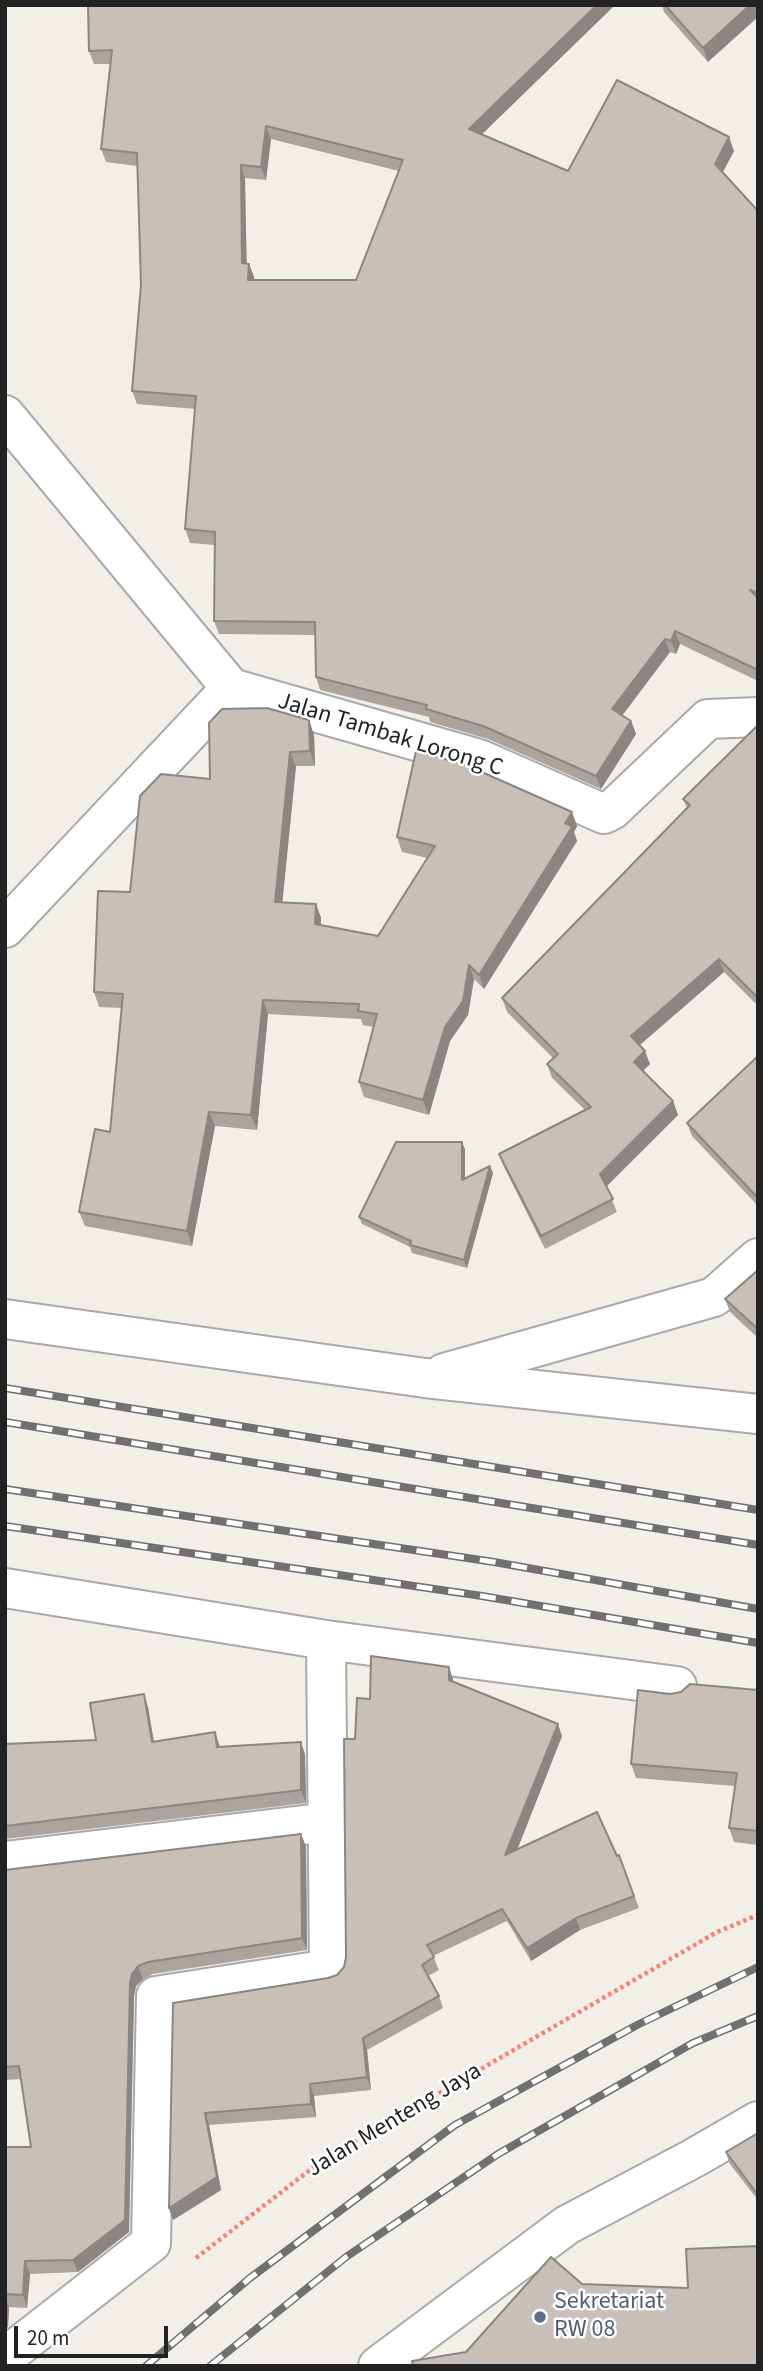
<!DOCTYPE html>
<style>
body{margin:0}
#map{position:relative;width:763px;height:2371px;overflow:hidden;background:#f2efe9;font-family:"Source Sans 3",sans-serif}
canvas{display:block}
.frame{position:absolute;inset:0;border:7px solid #222;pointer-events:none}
.scale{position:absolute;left:14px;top:2326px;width:154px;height:32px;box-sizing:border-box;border:4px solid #222;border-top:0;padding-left:9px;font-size:21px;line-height:24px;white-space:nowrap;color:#222;-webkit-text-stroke:5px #fff;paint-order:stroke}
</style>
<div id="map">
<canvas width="763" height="2371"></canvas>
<div class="frame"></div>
<div class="scale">20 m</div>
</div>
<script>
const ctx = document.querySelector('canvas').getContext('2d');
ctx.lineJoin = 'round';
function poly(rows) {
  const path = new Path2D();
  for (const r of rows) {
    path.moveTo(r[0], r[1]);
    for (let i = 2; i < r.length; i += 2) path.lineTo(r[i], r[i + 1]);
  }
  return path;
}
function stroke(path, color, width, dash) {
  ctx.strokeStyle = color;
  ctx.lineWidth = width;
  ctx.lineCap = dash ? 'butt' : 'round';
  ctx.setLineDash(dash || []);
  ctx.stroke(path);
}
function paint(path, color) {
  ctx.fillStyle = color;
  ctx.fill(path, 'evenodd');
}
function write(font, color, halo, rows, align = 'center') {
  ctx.font = font + ' "Source Sans 3",sans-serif';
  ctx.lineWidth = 5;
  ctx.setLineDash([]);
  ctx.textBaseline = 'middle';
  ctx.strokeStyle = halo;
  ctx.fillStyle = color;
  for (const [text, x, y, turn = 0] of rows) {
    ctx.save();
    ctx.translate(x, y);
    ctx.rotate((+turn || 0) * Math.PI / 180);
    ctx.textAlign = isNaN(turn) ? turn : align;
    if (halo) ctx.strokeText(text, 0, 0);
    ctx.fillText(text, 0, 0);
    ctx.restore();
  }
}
const path = poly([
 [196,2258,319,2163,717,1932,758,1915]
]);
const minor = poly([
 [5,415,231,688,479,759,604,814,612,810,708,719,758,717],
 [5,928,231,688],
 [5,1319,425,1378,758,1414],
 [444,1373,714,1297,758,1258],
 [5,1588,326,1640,677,1686],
 [5,1861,328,1822],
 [5,2357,151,2243,156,1996,329,1969,326,1640],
 [378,2366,567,2225,694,2158,758,2121]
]);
const rail = poly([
 [5,1388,758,1510],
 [5,1422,758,1545],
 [5,1489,494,1562,758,1609],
 [5,1526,482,1596,758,1643],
 [146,2366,250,2278,455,2125,639,2024,758,1967],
 [210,2366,346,2257,498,2154,693,2043,758,2016]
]);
const wall = poly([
 [615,5,482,134,568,171,734,151,723,172,758,211,758,681,680,644,676,654,670,652,622,716,631,721,636,734,601,789,488,739,430,722,429,717,320,690,316,677,315,635,219,634,214,621,215,545,190,543,185,529,195,409,137,404,132,391,141,285,137,166,106,162,101,149,111,64,94,64,89,51],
 [271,139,399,171,356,280,254,280,254,277,249,264,246,264,245,178,266,180],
 [662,5,758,5,708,62,664,12],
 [309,720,314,735,315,766,296,766,282,902,316,904,321,918,321,926,378,936,427,858,402,852,397,837,577,826,574,832,577,841,484,989,474,979,468,1015,450,1041,429,1115,364,1097,359,1082,374,1027,363,1025,361,1019,268,1014,257,1130,215,1126,192,1246,85,1226,79,1212,110,1132,122,1008,99,1007,94,992,130,892,210,779],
 [758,725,758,1006,724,972,640,1045,650,1064,643,1071,673,1101,678,1115,606,1186,617,1212,545,1249,504,1167,499,1154,585,1110,552,1078,547,1064,553,1058,507,1012,502,998,687,808,683,799],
 [758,1056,758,1206,692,1136,687,1123],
 [465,1149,465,1179,493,1173,467,1268,412,1253,410,1247,362,1224,359,1217],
 [758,1270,758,1338,730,1312,725,1299],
 [449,1667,453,1681,562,1736,517,1850,617,1856,619,1855,639,1908,580,1930,531,1961,507,1921,433,1956,439,1970,428,1976,439,1996,443,2008,367,2050,371,2090,314,2096,316,2117,209,2125,221,2190,173,2220,169,2208,173,2003,328,1978,337,1975,344,1967,346,1957,355,1739,370,1699],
 [758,1690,758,1845,734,1842,729,1828,735,1786,636,1778,631,1764,670,1694],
 [148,1707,154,1742,219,1744,220,1747,305,1754,306,1803,5,1839,5,1744,96,1740],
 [301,1834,306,1847,307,1950,153,1974,143,1979,136,1986,134,1996,129,2232,78,2272,30,2274,27,2308,9,2307,8,2327,5,2329,5,2147,31,2147,21,2079,5,2080,5,1870],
 [758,2133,758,2200,729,2163,726,2152]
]);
const shadedWall = poly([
 [597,5,615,5,474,142,469,129],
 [750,5,758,5,758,17,708,62,703,48],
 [266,126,271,139,266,180,261,167],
 [729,137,734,151,720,177,715,164],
 [241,165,245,178,247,277,242,263],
 [249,264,254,277,253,293,248,280],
 [675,631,680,644,676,654,671,641],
 [665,639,670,652,617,722,612,709],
 [309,720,314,735,315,766,310,751],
 [631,721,636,734,601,789,596,776],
 [290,752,296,766,281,916,275,902],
 [572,812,577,826,574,832,577,841,484,989,479,975],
 [316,904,321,918,320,939,315,924],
 [719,959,724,972,635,1049,631,1036],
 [469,965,474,979,468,1015,450,1041,429,1115,423,1100,445,1027],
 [263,1000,268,1014,257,1130,251,1115],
 [645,1051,650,1064,638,1075,634,1062],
 [673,1101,678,1115,605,1188,600,1174],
 [209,1112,215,1126,192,1246,187,1231],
 [462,1142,465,1149,465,1188,462,1180],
 [490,1166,493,1173,467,1268,464,1260],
 [449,1667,453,1679,453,1692,449,1680],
 [144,1694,148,1707,156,1755,152,1742],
 [558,1724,562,1736,510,1868,505,1855],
 [215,1732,219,1744,222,1760,217,1747],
 [301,1742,305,1754,306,1803,301,1790],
 [301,1834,306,1847,307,1950,302,1938],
 [576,1918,580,1930,531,1961,527,1948],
 [138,1966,143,1979,136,1986,134,1996,129,2232,78,2272,73,2260,130,1983,132,1974],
 [363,2038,367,2050,371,2090,367,2077],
 [310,2084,314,2096,316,2117,311,2104],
 [205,2113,209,2125,221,2190,173,2220,169,2208],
 [25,2261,30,2274,27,2308,23,2295],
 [5,2296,9,2307,8,2327,5,2329]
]);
const building = poly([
 [88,5,597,5,469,129,568,171,617,80,729,137,715,164,758,211,758,593,750,590,758,598,758,670,675,631,671,641,665,639,612,709,631,721,596,776,483,726,426,709,427,705,316,677,315,622,214,621,215,532,185,529,196,396,132,391,141,285,137,153,101,149,112,50,89,51,88,5],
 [266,126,403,160,356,280,248,280,249,264,242,263,241,165,261,167,266,126],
 [665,5,750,5,703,48,665,5],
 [267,708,309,720,310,751,290,752,275,902,316,904,315,924,378,936,435,846,397,837,416,751,466,765,572,812,565,823,572,827,479,975,469,965,463,1001,445,1027,423,1100,359,1082,377,1014,358,1011,359,1004,263,1000,251,1115,209,1112,187,1231,79,1212,95,1129,110,1132,123,994,94,992,98,891,130,892,140,796,161,774,210,779,209,723,222,709,267,708],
 [758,725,758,998,719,959,631,1036,645,1051,634,1062,673,1101,600,1174,613,1199,541,1236,499,1154,591,1107,547,1064,558,1054,502,998,690,805,683,799,758,725],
 [758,1056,758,1198,687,1123,758,1056],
 [396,1142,462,1142,462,1180,490,1166,464,1260,410,1245,411,1241,359,1217,396,1142],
 [758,1270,758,1329,725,1299,758,1270],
 [371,1656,449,1667,449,1680,558,1724,505,1855,597,1812,617,1856,619,1855,634,1896,576,1918,527,1948,502,1909,427,1945,434,1957,422,1965,439,1996,363,2038,367,2077,310,2084,311,2104,205,2113,217,2177,169,2208,173,2003,328,1978,337,1975,344,1967,346,1957,344,1739,355,1739,357,1698,370,1699,371,1656],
 [690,1684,758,1690,758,1831,729,1828,737,1773,631,1764,638,1690,670,1694,681,1692,690,1684],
 [144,1694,152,1742,215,1732,217,1747,301,1742,301,1790,5,1826,5,1744,96,1740,90,1703,144,1694],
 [301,1834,302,1938,148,1962,138,1966,132,1974,130,1983,125,2220,73,2260,25,2261,23,2295,5,2294,5,2147,31,2147,19,2066,5,2067,5,1870,301,1834],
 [758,2133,758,2195,726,2152,758,2133],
 [758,2246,758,2366,413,2366,412,2361,466,2352,551,2257,582,2284,688,2288,686,2249,758,2246]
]);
const markers = [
 [540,2317,7,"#5c6f8a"]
];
const streetNames = [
 ["Jalan Tambak Lorong C",390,736,17],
 ["Jalan Menteng Jaya",395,2121,-31]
];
const serviceNames = [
 ["Sekretariat",554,2303],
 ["RW 08",554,2331]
];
stroke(minor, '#a9a9a9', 42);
stroke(path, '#fa8072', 4.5, [3.5, 3.5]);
stroke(minor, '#fff', 38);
stroke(rail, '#707070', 8);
stroke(rail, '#fff', 5, [16]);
paint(wall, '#aba49e');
paint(shadedWall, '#8b8681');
paint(building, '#c7bfb8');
stroke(building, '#8b8681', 2);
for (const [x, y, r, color] of markers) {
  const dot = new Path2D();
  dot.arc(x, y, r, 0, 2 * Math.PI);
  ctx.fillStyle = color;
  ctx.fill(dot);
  stroke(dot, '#fff', 2.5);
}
write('24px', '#222', '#fff', streetNames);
write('24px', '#4e5e75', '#fff', serviceNames, 'left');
</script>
